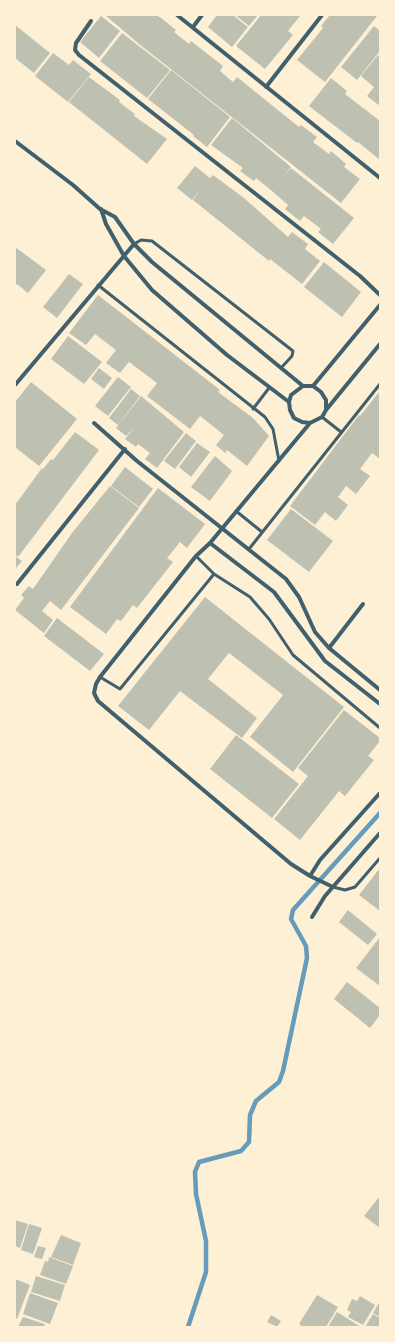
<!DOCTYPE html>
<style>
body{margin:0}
#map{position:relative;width:395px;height:1342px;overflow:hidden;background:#fdf0d5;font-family:"Varela Round",sans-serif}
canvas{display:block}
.frame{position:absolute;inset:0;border:16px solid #fdf0d5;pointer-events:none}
</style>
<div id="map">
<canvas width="395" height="1342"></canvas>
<div class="frame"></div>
</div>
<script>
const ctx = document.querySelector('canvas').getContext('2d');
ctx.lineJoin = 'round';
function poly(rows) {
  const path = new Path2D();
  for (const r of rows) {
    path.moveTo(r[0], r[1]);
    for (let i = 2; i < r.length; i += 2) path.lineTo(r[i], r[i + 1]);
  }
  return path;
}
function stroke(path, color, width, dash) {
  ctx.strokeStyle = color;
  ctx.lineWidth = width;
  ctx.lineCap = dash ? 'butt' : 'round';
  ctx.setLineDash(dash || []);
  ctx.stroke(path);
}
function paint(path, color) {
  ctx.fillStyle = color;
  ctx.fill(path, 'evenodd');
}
const stream = poly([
 [188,1327,206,1272,206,1241,196,1194,195,1172,199,1162,241,1151,249,1142,250,1115,256,1101,279,1082,283,1071,307,958,306,946,291,919,293,910,380,813]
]);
const building = poly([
 [105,15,156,15,161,18,176,30,174,32,189,44,191,41,223,66,220,71,233,82,237,77,299,127,301,125,317,137,313,142,329,154,331,151,346,164,344,167,360,179,341,203,139,44],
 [217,15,233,15,248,27,232,47,208,27],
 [235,15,258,15,249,26],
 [261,15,300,16,288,31,293,35,265,69,236,46],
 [330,15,375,15,377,16,325,82,297,60,323,28,321,26],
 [101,16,120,31,99,58,80,42],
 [15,25,50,53,34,73,15,58],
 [374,26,380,31,380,51,357,80,341,67],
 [122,33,170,70,147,98,100,61],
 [53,53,69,65,73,60,91,74,68,102,35,76],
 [378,55,380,57,380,106,367,96,374,87,361,76],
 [171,70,230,117,207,147,193,136,194,135,148,99],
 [89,77,120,100,119,102,135,114,134,116,167,139,147,164,69,102],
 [331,78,347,91,345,94,380,121,380,160,358,142,357,143,309,106],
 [232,118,291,167,282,178,291,168,354,218,333,244,318,232,321,229,304,216,300,221,285,209,288,205,272,191,256,178,254,181,240,171,243,168,211,145],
 [195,166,210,178,213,175,244,198,288,237,292,232,308,244,305,249,320,261,302,284,270,259,269,261,193,200,201,188,192,200,177,188],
 [15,247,46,270,28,293,17,284,15,286],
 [324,262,361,292,342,317,304,287],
 [69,274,83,284,57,318,43,307],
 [98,295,220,390,218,392,253,418,269,436,247,466,227,450,225,453,216,445,224,435,200,416,190,429,147,396,157,383,129,362,120,373,106,363,116,350,95,334,86,345,69,333],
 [68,336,102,362,84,384,51,359],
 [99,368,112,378,104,389,91,379],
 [118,377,131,387,108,416,95,406],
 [31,382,77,419,39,466,15,447,15,402],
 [131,389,140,396,118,425,109,418],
 [380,391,380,459,372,453,360,469,370,476,356,494,346,486,338,497,348,505,336,521,325,512,315,525,290,506,359,415,360,416],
 [141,396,184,432,157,468,145,459,150,453,138,444,136,447,125,439,135,427,126,436,116,428],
 [75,432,99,450,18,557,15,554,15,505,42,468,43,469,51,459,53,460],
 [186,433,196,441,175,469,164,461],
 [197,443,210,452,191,477,179,467],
 [215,456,232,471,210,501,191,487],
 [125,467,153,489,139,507,111,486],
 [110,486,139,508,61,610,50,601,42,611,53,620,44,633,15,610,24,598,21,595,29,586,33,589,72,533],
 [158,488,205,524,187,548,180,542,167,558,173,562,137,608,133,605,121,621,117,619,106,634,70,607],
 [291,509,333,541,309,572,267,540],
 [15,556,22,561,15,569],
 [205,597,344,707,293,772,250,737,283,695,229,653,208,679,257,718,242,738,180,691,149,730,118,706],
 [57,618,104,654,90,671,44,636],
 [344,710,380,738,380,741,368,756,374,760,345,796,339,791,300,840,274,819,308,776,298,768],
 [236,735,299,784,272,818,210,769],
 [380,868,380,911,359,895],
 [348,910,377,934,368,945,339,922],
 [380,937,380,986,356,968],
 [347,982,380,1008,380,1015,370,1028,334,999],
 [380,1196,380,1228,364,1216],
 [15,1220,28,1224,20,1248,15,1246],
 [29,1224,42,1228,33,1254,21,1250],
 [61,1235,81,1243,73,1265,51,1257],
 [38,1246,46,1248,42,1259,34,1257],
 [49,1257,73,1266,66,1284,40,1275,45,1261,48,1262],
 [36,1276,65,1285,60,1301,31,1292],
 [15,1279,30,1285,17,1319,15,1318],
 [30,1293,58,1303,50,1324,23,1314],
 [317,1295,338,1307,326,1327,303,1327,299,1324],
 [360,1296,375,1305,363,1325,348,1317,351,1312,347,1310,352,1299,357,1301],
 [380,1301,380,1317,373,1313],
 [337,1312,361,1327,328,1327],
 [373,1314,380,1318,380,1327,365,1327],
 [271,1315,281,1321,277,1327,267,1322],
 [23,1317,45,1324,44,1327,18,1327]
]);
const service = poly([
 [134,244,141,240,152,241,293,351,292,356,281,368],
 [98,285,265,417,273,429,279,461],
 [253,409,269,388],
 [322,417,341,432],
 [236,511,262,532],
 [249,549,380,384],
 [196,556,214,574,250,597,269,619,293,655,380,728],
 [100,677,120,689,214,574],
 [333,887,345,890,355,887,380,858]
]);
const minor = poly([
 [177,15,380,178],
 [91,21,76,43,75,50,79,55,360,276,380,295],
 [193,27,202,15],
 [266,87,322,15],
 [15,141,73,185,100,209,115,217,134,244,152,262,303,386],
 [101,209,106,224,124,256,152,290,227,355,289,402],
 [15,385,134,244],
 [313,386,380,305],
 [326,410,380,344],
 [94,423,137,461,286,579,299,597,315,632,329,648,380,690],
 [310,423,302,422,294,418,290,410,289,402,291,395,303,386,313,386,321,392,326,400,326,410,322,417,310,423,210,543,196,556,100,677,96,684,94,693,98,701,291,864,310,876,320,860,380,793],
 [210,543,274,592,325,661,380,704],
 [17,584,125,449],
 [329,648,363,604],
 [310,876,333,887],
 [312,917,325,896,380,833]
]);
stroke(stream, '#669bbc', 4.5);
paint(building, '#bec0b2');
stroke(service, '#3f606c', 3);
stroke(minor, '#3f606c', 4);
</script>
